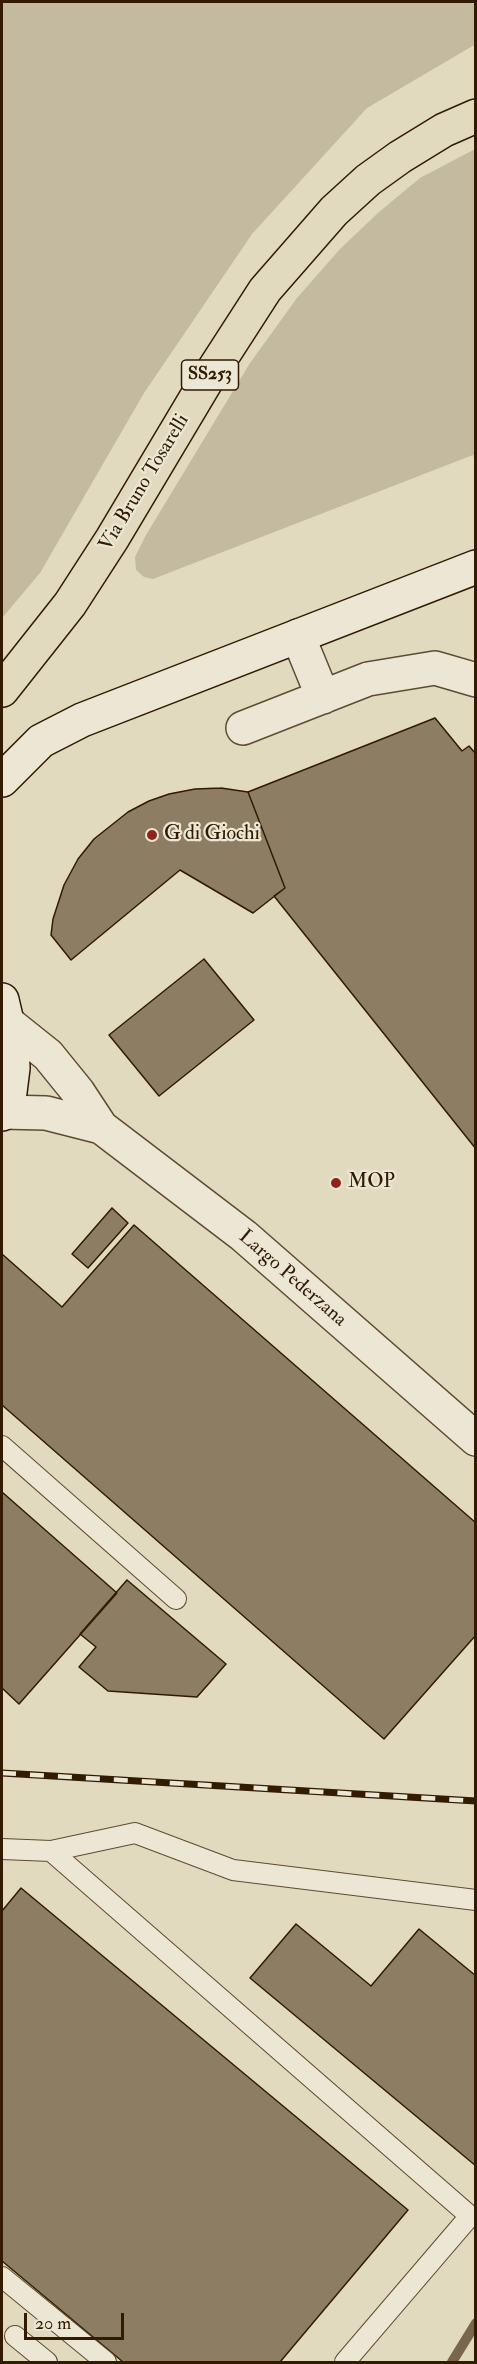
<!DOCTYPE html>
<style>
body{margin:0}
#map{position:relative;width:477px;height:2364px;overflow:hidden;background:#e1dabf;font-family:"IM FELL Double Pica",serif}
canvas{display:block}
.frame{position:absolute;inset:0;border:3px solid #321b00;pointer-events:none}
.scale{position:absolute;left:24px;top:2313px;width:100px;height:27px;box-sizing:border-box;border:3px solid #321b00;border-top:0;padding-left:8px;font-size:18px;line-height:21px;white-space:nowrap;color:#321b00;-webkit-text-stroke:4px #ece7d5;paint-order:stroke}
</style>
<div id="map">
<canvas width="477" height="2364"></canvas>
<div class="frame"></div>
<div class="scale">20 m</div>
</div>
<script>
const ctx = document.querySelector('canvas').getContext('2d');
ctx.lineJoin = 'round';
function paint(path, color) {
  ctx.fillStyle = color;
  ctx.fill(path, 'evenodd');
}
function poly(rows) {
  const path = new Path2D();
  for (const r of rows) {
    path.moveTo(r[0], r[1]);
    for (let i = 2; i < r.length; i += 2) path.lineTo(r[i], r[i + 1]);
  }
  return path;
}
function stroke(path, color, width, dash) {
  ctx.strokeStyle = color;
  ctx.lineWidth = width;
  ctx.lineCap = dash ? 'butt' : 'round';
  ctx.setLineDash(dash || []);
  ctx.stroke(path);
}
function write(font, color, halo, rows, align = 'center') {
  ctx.font = font + ' "IM FELL Double Pica",serif';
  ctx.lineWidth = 4.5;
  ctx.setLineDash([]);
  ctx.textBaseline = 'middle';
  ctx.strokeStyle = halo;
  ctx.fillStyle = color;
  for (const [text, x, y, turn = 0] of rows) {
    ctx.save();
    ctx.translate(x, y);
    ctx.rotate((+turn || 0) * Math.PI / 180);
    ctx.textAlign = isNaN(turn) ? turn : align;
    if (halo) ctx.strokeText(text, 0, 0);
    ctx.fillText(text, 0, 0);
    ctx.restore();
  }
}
const green = poly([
 [2,2,475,2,476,44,367,108,252,234,144,393,40,573,2,618],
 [475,149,475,461,473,455,153,579,144,577,136,570,135,557,146,535,250,363,297,298,340,249,379,212,420,178]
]);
const stream = poly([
 [452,2362,476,2323]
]);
const building = poly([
 [435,718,462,751,469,746,476,754,476,1149,274,896,285,888,248,792,435,718],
 [221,788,248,792,285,888,253,913,180,870,71,960,51,935,53,919,64,885,78,859,94,839,128,812,149,801,169,794,195,789,221,788],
 [204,959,254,1020,159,1096,109,1035,204,959],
 [112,1208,128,1223,88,1268,72,1254,112,1208],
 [134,1225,476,1523,476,1635,384,1739,2,1405,2,1254,62,1307,134,1225],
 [2,1492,117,1593,19,1704,2,1688,2,1492],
 [127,1580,226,1664,197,1697,108,1691,79,1667,96,1647,80,1634,127,1580],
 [21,1888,408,2210,280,2362,123,2362,2,2261,2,1911,21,1888],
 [296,1924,371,1986,419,1929,476,1976,476,2166,250,1978,296,1924]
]);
const lane = poly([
 [2,1446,176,1599],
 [2,1849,51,1851,470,2216,345,2362],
 [51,1851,135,1833,233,1870,476,1900],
 [2,2277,106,2362],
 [15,2336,47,2362]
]);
const street = poly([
 [298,636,323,697],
 [243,728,368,679,435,668,476,680],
 [8,1023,48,1055,78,1092,101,1127,244,1236,476,1439],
 [2,1112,46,1113,101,1127]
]);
const secondary = poly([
 [2,780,41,741,82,720,476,567],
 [2,1000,12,1043,13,1068,10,1092,2,1114]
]);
const primary = poly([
 [2,690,70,604,112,539,205,383,265,290,334,211,368,180,400,157,444,130,476,116]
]);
const rail = poly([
 [2,1773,476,1801]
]);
const markers = [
 [152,835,6,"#8f2418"],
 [336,1183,6,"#8f2418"]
];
const shields = [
 [210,375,57]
];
const shieldNames = [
 ["SS253",210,375]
];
const streetNames = [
 ["Via Bruno Tosarelli",145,483,-59],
 ["Largo Pederzana",292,1279,41]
];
const poiNames = [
 ["G di Giochi",164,835],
 ["MOP",348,1183]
];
paint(green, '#c3ba9f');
stroke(stream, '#78674c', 10);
paint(building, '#8d7e63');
stroke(building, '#321b00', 1.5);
stroke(lane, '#5e4b30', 22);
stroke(street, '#5e4b30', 36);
stroke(secondary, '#321b00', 36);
stroke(primary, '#321b00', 36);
stroke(lane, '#ece7d5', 20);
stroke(street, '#ece7d5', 33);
stroke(secondary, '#ece7d5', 33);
stroke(primary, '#e1dabf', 33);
stroke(rail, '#321b00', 7);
stroke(rail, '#ece7d5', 4.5, [14]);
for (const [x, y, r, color] of markers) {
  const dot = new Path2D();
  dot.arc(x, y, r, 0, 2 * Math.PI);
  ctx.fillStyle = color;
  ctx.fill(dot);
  stroke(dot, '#ece7d5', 2);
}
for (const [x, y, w] of shields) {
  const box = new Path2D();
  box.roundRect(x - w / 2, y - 15, w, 30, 4.5);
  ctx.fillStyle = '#ece7d5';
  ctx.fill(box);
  stroke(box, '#321b00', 1.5);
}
write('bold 18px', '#321b00', null, shieldNames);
write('20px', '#321b00', '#ece7d5', streetNames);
write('20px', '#321b00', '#ece7d5', poiNames, 'left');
</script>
